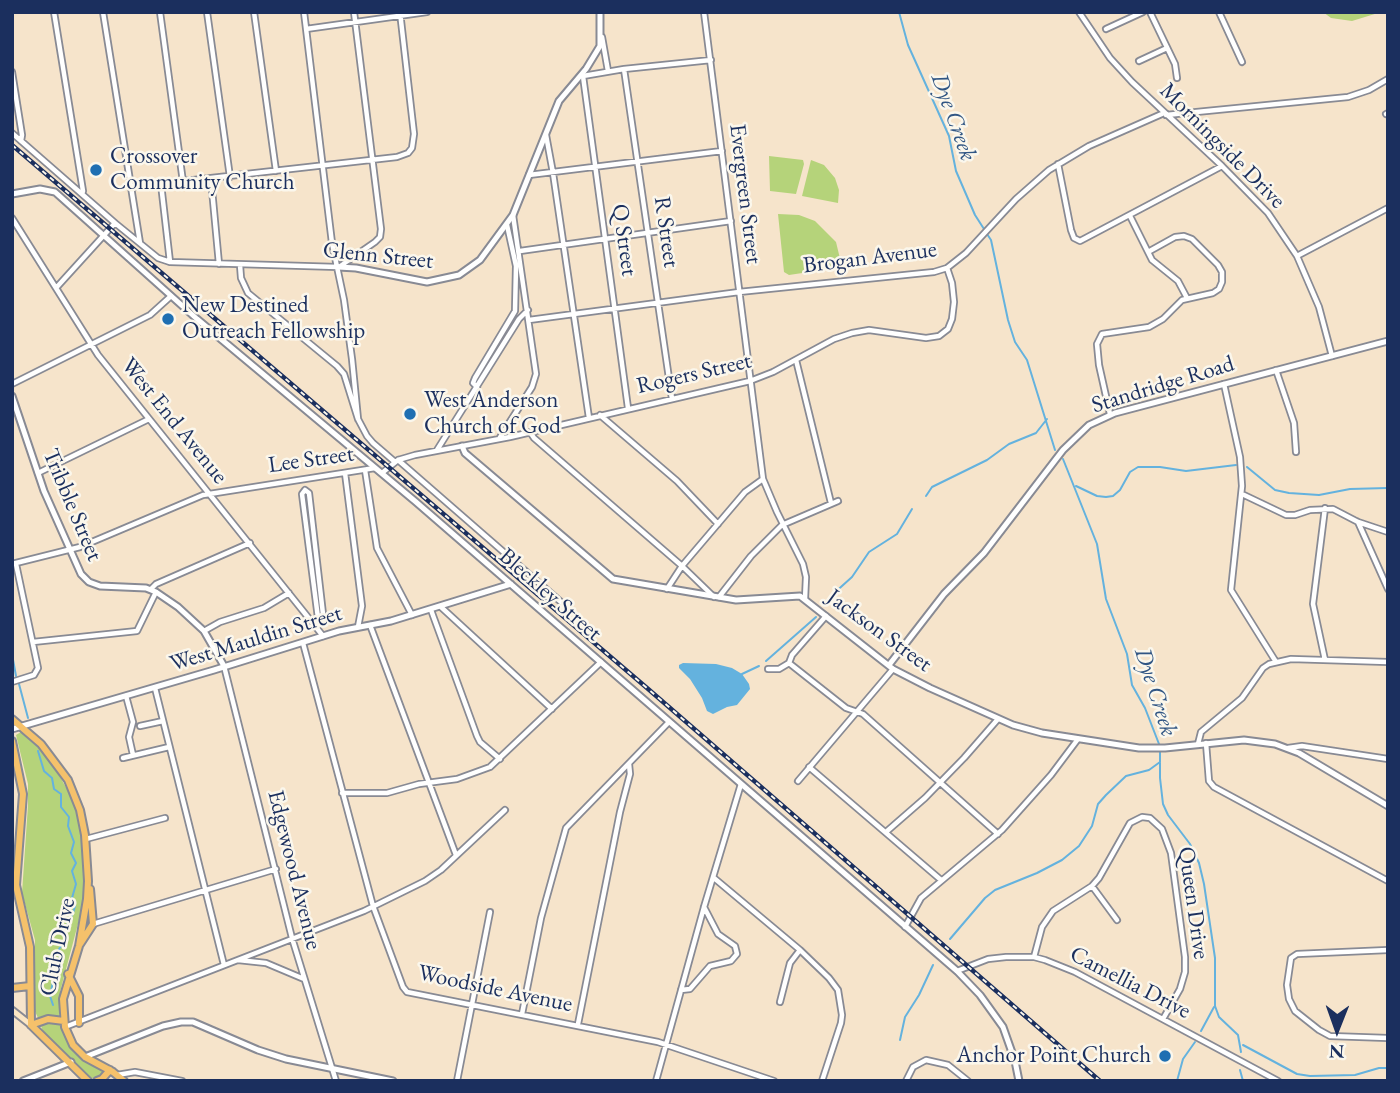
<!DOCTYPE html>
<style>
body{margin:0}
#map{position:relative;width:1400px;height:1093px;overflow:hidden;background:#f6e4cb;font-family:"EB Garamond",serif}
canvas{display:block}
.frame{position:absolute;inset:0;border:14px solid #1b2f5e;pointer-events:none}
.north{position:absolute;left:1302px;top:995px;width:70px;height:70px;-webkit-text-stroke:5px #fbf7ec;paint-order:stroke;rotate:181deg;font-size:19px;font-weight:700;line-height:28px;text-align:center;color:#1b2f5e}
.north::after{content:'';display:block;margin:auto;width:24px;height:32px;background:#1b2f5e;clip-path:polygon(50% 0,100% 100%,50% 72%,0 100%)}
</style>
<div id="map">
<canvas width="1400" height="1093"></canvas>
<div class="frame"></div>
<div class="north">N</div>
</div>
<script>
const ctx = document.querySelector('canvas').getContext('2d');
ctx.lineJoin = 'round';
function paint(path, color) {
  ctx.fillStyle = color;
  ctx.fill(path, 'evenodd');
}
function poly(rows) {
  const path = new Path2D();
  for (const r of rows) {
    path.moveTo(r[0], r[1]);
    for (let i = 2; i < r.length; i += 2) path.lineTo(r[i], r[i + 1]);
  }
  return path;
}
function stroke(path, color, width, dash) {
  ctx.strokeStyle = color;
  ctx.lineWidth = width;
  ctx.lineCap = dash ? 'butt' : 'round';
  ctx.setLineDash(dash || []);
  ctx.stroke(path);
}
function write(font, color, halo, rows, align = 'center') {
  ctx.font = font + ' "EB Garamond",serif';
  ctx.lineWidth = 5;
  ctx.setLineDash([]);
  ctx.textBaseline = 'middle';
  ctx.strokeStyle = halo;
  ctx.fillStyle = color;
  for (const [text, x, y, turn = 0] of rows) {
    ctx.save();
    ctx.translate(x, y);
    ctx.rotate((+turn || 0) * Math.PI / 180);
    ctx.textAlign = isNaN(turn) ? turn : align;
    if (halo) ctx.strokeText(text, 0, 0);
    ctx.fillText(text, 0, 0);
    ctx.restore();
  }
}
const green = poly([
 [1323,12,1378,12,1378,13,1352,21,1331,18],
 [769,156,803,160,804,164,796,194,770,191],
 [811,160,824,165,835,178,839,190,838,203,802,196],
 [778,214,799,215,815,221,836,242,842,267,789,275,784,272],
 [21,732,42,751,58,773,75,804,83,839,84,901,60,992,59,1018,48,1016,38,1018,34,1009,35,940,22,893,28,805,28,784,16,735],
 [48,1022,61,1025,72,1048,84,1060,105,1071,102,1075,90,1079,44,1034,41,1026]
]);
const water = poly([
 [683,663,716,664,732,668,742,674,749,684,750,689,737,705,727,707,713,714,707,711,702,698,690,679,679,668,679,665]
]);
const stream = poly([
 [899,12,908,45,949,136,956,171,975,215,984,229],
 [987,234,991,240,1008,320,1015,342,1027,360,1055,450],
 [1063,459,1097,544,1106,599,1127,654,1132,685,1145,708,1159,744],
 [1247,467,1275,490,1289,493,1319,495,1350,489,1388,488],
 [1076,486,1097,496,1106,497,1113,496,1120,490,1130,472,1138,467,1160,467,1186,471,1236,465],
 [926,496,932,487,987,460,1009,444,1036,433,1047,419],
 [825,605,832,595,852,577,869,552,897,534,912,509],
 [12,654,16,676],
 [766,661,816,617],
 [742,674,759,666],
 [19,684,28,718],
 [1160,750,1160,778,1163,804,1168,815,1190,844,1199,863,1204,884,1215,958,1215,1006,1219,1017,1238,1035,1241,1052],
 [38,751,44,771,52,778,54,789,61,794,61,807,69,817,68,826,74,842,71,853,76,863,72,871,76,884,72,898,75,906,73,913,65,929,65,941,59,949,60,959,52,976,53,982,50,996,53,1005],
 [950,939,985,898,995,890,1037,873,1062,860,1079,846,1092,826,1098,804,1106,795,1126,776,1149,770,1160,762],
 [1201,1031,1214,1007],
 [900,1040,905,1017,919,995,933,965],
 [1243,1045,1297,1074,1310,1076,1355,1075,1379,1068,1388,1068],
 [1240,1070,1243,1081],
 [1177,1081,1183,1059,1195,1042]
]);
const minor = poly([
 [54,12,83,191,82,194],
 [103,12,140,243],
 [160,12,183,182],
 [207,12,230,177],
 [254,12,276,171],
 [304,12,332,243,344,300,352,359,358,419],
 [704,12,763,479,777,512,803,564,806,577,805,599],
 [1079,12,1110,58,1132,82,1222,166,1268,213,1297,256,1319,307,1332,356],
 [1150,12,1175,64,1177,78],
 [1219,12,1242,62],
 [306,29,427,12],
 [1106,29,1143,12],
 [602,37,608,71],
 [1139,61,1167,48],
 [624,69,672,399],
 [12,72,22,135,21,141],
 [583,76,628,408],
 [583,76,624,69,711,60],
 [1386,114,1388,113],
 [1166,115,1348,97,1369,90,1388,79],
 [12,133,115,223,158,258,170,262,338,267],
 [546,135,553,173,589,418],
 [1058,164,1071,230,1074,238,1080,241,1222,166],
 [529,175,722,151],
 [211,179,219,264],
 [161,184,170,262],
 [131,187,397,157,408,153,412,148,414,134,400,12],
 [1130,216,1152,260,1178,281,1187,298],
 [12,218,98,355,323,636],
 [520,251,731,221],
 [1297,256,1388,208],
 [240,265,241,278,248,293,337,366,344,374,358,419,367,436,373,443,395,462],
 [339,267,375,242,380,237,381,229,354,12],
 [56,288,115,223],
 [529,320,739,292,934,272,947,268,966,253,1016,199,1049,170,1089,146,1164,113],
 [796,360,831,503],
 [1276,370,1294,423,1296,452],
 [12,384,150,315,171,296],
 [1224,384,1240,457,1242,486,1231,590,1276,662],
 [477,387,473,383,475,378,515,311,516,266,507,225],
 [1110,414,1099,365,1097,344,1102,334,1149,327,1163,319,1182,300,1213,293,1219,289,1222,282,1222,272,1218,265,1192,239,1184,236,1175,237,1148,252],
 [600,415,677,481,718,524],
 [530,432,534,438,682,566,714,597],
 [499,439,532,387,536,374,513,215],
 [437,450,519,319,528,310],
 [398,460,561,602],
 [365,470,377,548,412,615],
 [38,473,149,419],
 [345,473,362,606,358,627],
 [382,473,398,460,415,455,510,437,750,381,773,372,834,339,852,333,869,330,926,338,939,336,948,329,952,319,954,302,952,283,947,268],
 [1242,494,1286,515,1295,515,1310,510,1333,509,1358,522,1388,532],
 [1325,508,1313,604,1325,660],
 [1358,522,1388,589],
 [12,564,80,547,203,495,375,468],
 [151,589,156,584,250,543],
 [667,589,682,566,745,492,763,479],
 [719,597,751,556,782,525,838,501],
 [441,607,552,709],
 [431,610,477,736,480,742,500,759],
 [370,625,456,855],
 [317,628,318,618,302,494,305,490,309,493,323,614,318,618],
 [204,631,220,622,264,608,289,593],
 [33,642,137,631,156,592],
 [303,643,373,906,403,987,407,992,658,1042,774,1081],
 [789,663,846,708,863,714,998,834],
 [224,666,292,938,336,1081],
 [768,669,779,669,789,663,792,655,826,616],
 [12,682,34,675,38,668,16,564],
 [155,688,224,965],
 [126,696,133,722,129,737,133,755],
 [140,726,163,721],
 [1206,743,1209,781,1214,787,1388,881],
 [1198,744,1201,732,1242,698,1263,668,1269,664,1291,659,1388,662],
 [1288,748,1302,746,1388,759],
 [123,758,169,747],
 [809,767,941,880],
 [798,781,893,669],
 [342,793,387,793,419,784,457,779,490,767,601,662],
 [886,832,925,798,964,758,998,719],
 [86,839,165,818],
 [714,878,800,950,829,978,838,990,842,1015,841,1023,822,1081],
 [1092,886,1117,920],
 [93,924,276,869],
 [905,927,921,898,1002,830,1051,775,1078,739],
 [1388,950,1297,954,1291,958,1287,985,1289,999,1295,1011,1319,1030,1330,1036,1388,1038],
 [1034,957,1042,927,1053,911,1092,886,1099,878,1130,823,1142,817,1150,818,1162,829,1171,853,1185,957,1185,972,1180,989,1163,1019],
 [238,960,266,963,304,979],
 [957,971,988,959,1006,957,1034,957,1045,960,1075,972,1278,1081],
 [681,990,690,989,710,966,731,961,737,954,735,946,718,934,704,907],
 [780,1002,790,963,800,950],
 [522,1014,541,918,566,828,669,722],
 [578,1024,620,812,630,774,629,764],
 [65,1027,364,911,425,881,441,870,505,810],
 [117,1075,135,1072,182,1081],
 [457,1081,490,912],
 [656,1081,704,907,741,784],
 [906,1081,913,1067,926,1060,948,1065,968,1081]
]);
const tertiary = poly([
 [12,194,40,189,55,192,197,319,416,502,957,971,980,995,1003,1027,1015,1061,1019,1081],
 [338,267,356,268,427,282,459,275,480,260,513,215,559,101,586,69,600,46,600,12],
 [12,396,44,491,81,574,89,582,100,586,146,588,156,592,178,607,204,631,224,666],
 [462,446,465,453,613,579,736,600,800,596,893,669,930,688,1013,725,1042,733,1139,748,1165,748,1244,740,1275,744,1299,753,1388,806],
 [889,665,944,594,984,553,1063,450,1089,425,1115,413,1388,341],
 [12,729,214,670,339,631,391,621,511,584],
 [85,1057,163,1026,181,1022,193,1022,258,1050,286,1059,393,1081],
 [23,1081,71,1062]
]);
const secondary = poly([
 [12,1010,31,1025]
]);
const primary = poly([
 [12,719,41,744,68,780,80,810,85,835,88,881,87,899,79,946,63,999,65,1027,73,1045,85,1057,113,1072,124,1081],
 [12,741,23,794,16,885,30,947,31,1025],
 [80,944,93,924,90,889],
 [68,974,79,996,79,1023],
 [12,988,30,986],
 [31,1025,88,1081],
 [31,1025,48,1019,64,1021],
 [97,1081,102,1079,110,1070]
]);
const rail = poly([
 [12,145,647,688,1100,1081]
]);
const markers = [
 [96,170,7,"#1f6fb2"],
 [168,319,7,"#1f6fb2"],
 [410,414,7,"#1f6fb2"],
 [1165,1056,7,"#1f6fb2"]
];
const streetNames = [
 ["Morningside Drive",1222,146,45],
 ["Evergreen Street",745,194,83],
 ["R Street",666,232,82],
 ["Q Street",624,240,82],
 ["Glenn Street",378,256,6],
 ["Brogan Avenue",870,258,-7],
 ["Rogers Street",694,374,-13],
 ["Standridge Road",1163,385,-17],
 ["West End Avenue",174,421,51],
 ["Lee Street",311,460,-8],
 ["Tribble Street",72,505,67],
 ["Bleckley Street",550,595,41],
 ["Jackson Street",879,631,36],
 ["West Mauldin Street",256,639,-17],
 ["Edgewood Avenue",294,870,76],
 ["Queen Drive",1193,903,82],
 ["Club Drive",58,947,-78],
 ["Camellia Drive",1130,983,27],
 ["Woodside Avenue",495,989,12]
];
const poiNames = [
 ["Crossover",110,157],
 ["Community Church",110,183],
 ["New Destined",182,306],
 ["Outreach Fellowship",182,332],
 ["West Anderson",424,401],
 ["Church of God",424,427],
 ["Anchor Point Church",1151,1056,"right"]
];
const waterNames = [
 ["Dye Creek",953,117,70],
 ["Dye Creek",1155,692,72]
];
paint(green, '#b5d37a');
paint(water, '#64b2de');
stroke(stream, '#64b2de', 2);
stroke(minor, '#888a94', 8);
stroke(tertiary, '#888a94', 9);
stroke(secondary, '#888a94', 9);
stroke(primary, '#888a94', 10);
stroke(minor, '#fff', 4.5);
stroke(tertiary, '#fff', 5);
stroke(secondary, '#fbe6c4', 5);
stroke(primary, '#f5c16b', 6);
stroke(rail, '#1b2f5e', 4.5);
stroke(rail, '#fbf7ec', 2, [5]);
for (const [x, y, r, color] of markers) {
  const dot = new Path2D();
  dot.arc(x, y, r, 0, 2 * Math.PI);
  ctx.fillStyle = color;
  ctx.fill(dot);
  stroke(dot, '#fbf7ec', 2.5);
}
write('23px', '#1b2f5e', '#fbf7ec', streetNames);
write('23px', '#1b2f5e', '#fbf7ec', poiNames, 'left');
write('italic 24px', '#315684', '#fbf7ec', waterNames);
</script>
